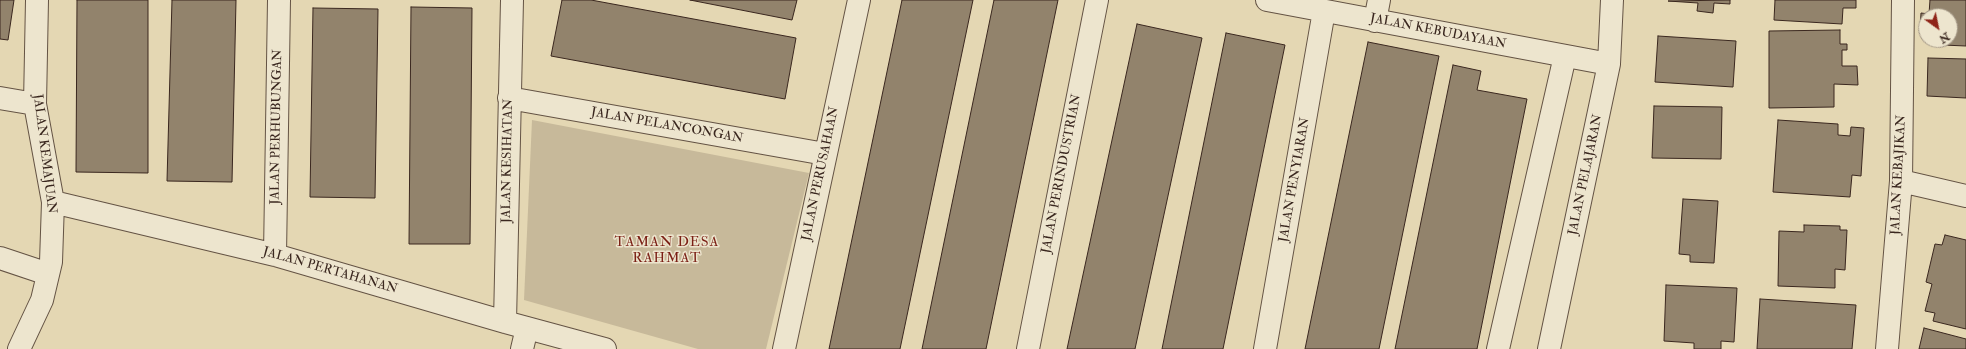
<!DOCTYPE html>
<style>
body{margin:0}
#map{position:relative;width:1966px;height:349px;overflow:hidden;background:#e4d7b3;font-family:"IM FELL Double Pica",serif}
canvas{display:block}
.north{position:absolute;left:1918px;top:8px;width:40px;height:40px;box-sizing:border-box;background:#ede5ce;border:1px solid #a59988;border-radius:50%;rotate:147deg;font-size:11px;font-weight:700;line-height:16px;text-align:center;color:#3a271f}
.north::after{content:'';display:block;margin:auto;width:14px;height:18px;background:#8f2418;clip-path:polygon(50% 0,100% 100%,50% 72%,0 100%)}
</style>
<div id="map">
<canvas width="1966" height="349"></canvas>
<div class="north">N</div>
</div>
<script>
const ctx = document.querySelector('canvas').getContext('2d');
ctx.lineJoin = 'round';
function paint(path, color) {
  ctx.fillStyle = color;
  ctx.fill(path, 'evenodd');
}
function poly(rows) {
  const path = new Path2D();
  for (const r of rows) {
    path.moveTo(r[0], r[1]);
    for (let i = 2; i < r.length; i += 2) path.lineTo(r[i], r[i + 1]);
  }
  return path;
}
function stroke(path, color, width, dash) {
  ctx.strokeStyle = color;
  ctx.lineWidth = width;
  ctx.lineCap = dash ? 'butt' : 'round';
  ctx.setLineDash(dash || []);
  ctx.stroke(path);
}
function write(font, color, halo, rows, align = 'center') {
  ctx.font = font + ' "IM FELL Double Pica",serif';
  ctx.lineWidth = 3;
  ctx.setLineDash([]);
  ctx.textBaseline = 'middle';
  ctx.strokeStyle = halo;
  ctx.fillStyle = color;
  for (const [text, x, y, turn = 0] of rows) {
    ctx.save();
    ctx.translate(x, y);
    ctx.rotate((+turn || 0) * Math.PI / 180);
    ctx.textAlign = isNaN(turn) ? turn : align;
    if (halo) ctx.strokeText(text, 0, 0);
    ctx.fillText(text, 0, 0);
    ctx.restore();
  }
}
const green = poly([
 [532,120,809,173,766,349,698,349,524,300]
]);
const building = poly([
 [0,0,14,0,8,40,0,39,0,0],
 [77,0,148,0,148,173,76,172,77,0],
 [172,0,236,0,232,182,167,181,172,0],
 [562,0,591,0,796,38,785,99,551,56,562,0],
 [690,0,797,0,792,20,690,0],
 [902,0,973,0,900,349,829,349,902,0],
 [994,0,1058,0,986,349,922,349,994,0],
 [1730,0,1730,4,1714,3,1713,13,1697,11,1698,3,1668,1,1730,0],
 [1775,0,1856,0,1856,8,1843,8,1842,24,1774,20,1775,0],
 [1930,0,1966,0,1966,46,1943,45,1943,40,1950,40,1950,16,1926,16,1926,31,1920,31,1921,13,1929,14,1930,0],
 [411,7,472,8,470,244,409,244,411,7],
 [313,8,378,9,375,198,310,197,313,8],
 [1137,24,1202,38,1135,349,1067,349,1137,24],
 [1840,30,1840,44,1847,44,1847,50,1842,50,1842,66,1857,66,1858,85,1834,84,1834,107,1769,108,1769,31,1840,30],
 [1226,33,1285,45,1223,349,1162,349,1226,33],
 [1658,36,1736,41,1733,87,1655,82,1658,36],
 [1368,42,1439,56,1379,349,1305,349,1368,42],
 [1928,58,1966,59,1966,98,1927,96,1928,58],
 [1453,65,1481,71,1477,90,1527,99,1477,349,1395,349,1453,65],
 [1654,106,1722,107,1721,159,1652,158,1654,106],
 [1778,120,1838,124,1838,135,1850,136,1851,127,1864,128,1861,176,1852,175,1850,197,1773,192,1778,120],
 [1683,199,1718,201,1714,263,1690,262,1690,255,1679,254,1683,199],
 [1804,225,1840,226,1840,230,1847,230,1845,270,1835,269,1835,288,1778,286,1779,231,1804,232,1804,225],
 [1945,235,1966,240,1966,329,1933,321,1935,313,1925,311,1932,284,1926,282,1935,244,1942,245,1945,235],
 [1666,285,1737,288,1734,342,1721,341,1721,349,1694,349,1694,343,1664,341,1666,285],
 [1760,299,1856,305,1852,349,1757,349,1760,299],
 [1924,328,1966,339,1966,349,1919,349,1924,328]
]);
const minor = poly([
 [1267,0,1609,64],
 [1375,21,1379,0],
 [0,98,35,104],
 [509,98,825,154],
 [1901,181,1966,196],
 [53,202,275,255,505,322,605,349],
 [275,255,279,0],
 [0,258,48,274],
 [505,322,512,0],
 [19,349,42,300,51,262,53,202,35,104,37,0],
 [522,349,527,328],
 [784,349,859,0],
 [1028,349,1097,0],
 [1265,349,1324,11],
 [1498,349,1565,56],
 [1549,349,1609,64,1612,0],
 [1887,349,1901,181,1903,0]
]);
const streetNames = [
 ["JALAN KEBUDAYAAN",1438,32,11],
 ["JALAN PELANCONGAN",667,126,10],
 ["JALAN PERHUBUNGAN",277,127,-89],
 ["JALAN KEMAJUAN",44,154,83],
 ["JALAN KESIHATAN",508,161,-89],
 ["JALAN PERUSAHAAN",821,174,-78],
 ["JALAN PERINDUSTRIAN",1062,174,-79],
 ["JALAN PELAJARAN",1586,175,-78],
 ["JALAN KEBAJIKAN",1899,175,-87],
 ["JALAN PENYIARAN",1295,180,-80],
 ["JALAN PERTAHANAN",330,271,16]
];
const neighbourhoodNames = [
 ["TAMAN DESA",667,243],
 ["RAHMAT",667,259]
];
paint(green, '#c7b99a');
paint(building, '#92836c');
stroke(building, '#3a271f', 1);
stroke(minor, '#645344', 24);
stroke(minor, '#ede5ce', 22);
write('13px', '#3a271f', '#ede5ce', streetNames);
ctx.letterSpacing = '1px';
write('14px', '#7a1f14', '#ede5ce', neighbourhoodNames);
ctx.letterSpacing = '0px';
</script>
